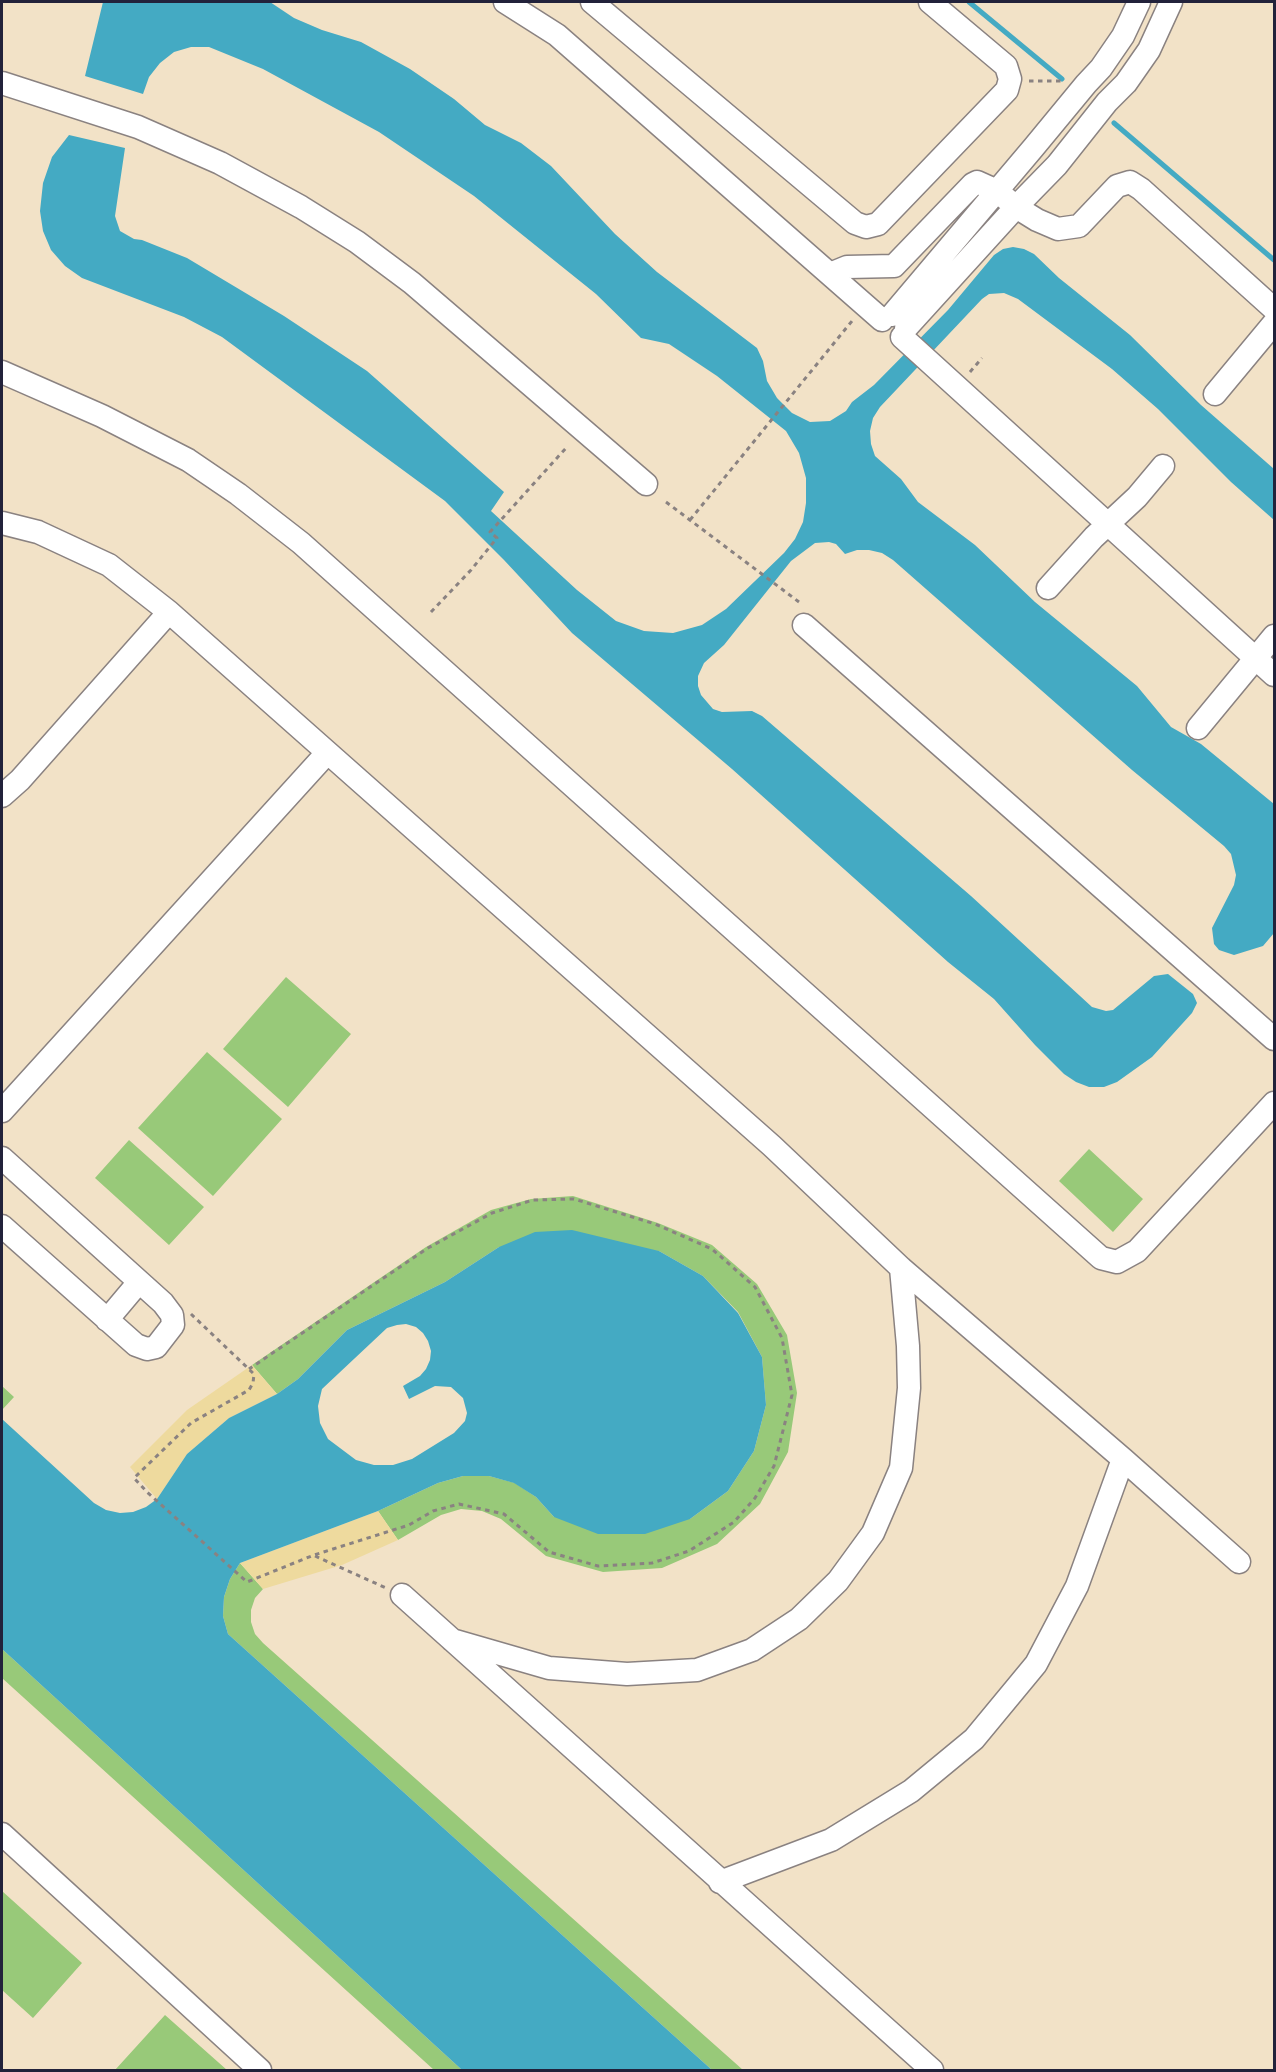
<!DOCTYPE html>
<style>
body{margin:0}
#map{position:relative;width:1276px;height:2072px;overflow:hidden;background:#f2e2c7;font-family:"Gentium Book Plus",serif}
canvas{display:block}
.frame{position:absolute;inset:0;border:3px solid #22223b;pointer-events:none}
</style>
<div id="map">
<canvas width="1276" height="2072"></canvas>
<div class="frame"></div>
</div>
<script>
const ctx = document.querySelector('canvas').getContext('2d');
ctx.lineJoin = 'round';
function paint(path, color) {
  ctx.fillStyle = color;
  ctx.fill(path, 'evenodd');
}
function poly(rows) {
  const path = new Path2D();
  for (const r of rows) {
    path.moveTo(r[0], r[1]);
    for (let i = 2; i < r.length; i += 2) path.lineTo(r[i], r[i + 1]);
  }
  return path;
}
function stroke(path, color, width, dash) {
  ctx.strokeStyle = color;
  ctx.lineWidth = width;
  ctx.lineCap = dash ? 'butt' : 'round';
  ctx.setLineDash(dash || []);
  ctx.stroke(path);
}
const green = poly([
 [286,977,351,1034,288,1107,223,1049],
 [207,1052,282,1119,213,1196,138,1128],
 [129,1140,204,1207,169,1245,95,1178],
 [1089,1149,1143,1199,1113,1232,1059,1181],
 [573,1196,658,1223,712,1245,757,1284,787,1335,797,1393,788,1452,760,1504,717,1544,662,1568,603,1572,546,1556,501,1519,482,1511,461,1509,441,1515,398,1540,378,1511,438,1483,463,1476,489,1476,515,1483,536,1497,554,1517,690,1519,728,1491,754,1451,766,1405,762,1357,738,1312,703,1276,659,1251,499,1247,445,1282,347,1330,298,1379,277,1394,252,1365,426,1247,491,1210,531,1199],
 [2,1386,14,1397,2,1410],
 [240,1563,263,1589,255,1598,251,1610,251,1622,255,1634,263,1643,743,2070,712,2070,228,1634,223,1616,224,1597,230,1579],
 [2,1649,462,2070,434,2070,2,1678],
 [2,1891,82,1963,33,2018,2,1990],
 [165,2015,227,2070,115,2070]
]);
const sand = poly([
 [252,1365,277,1394,229,1418,187,1454,157,1499,130,1467,187,1410],
 [378,1511,398,1540,342,1565,263,1589,240,1563]
]);
const water = poly([
 [103,2,270,2,294,18,322,30,361,42,410,69,454,99,485,125,521,143,551,166,615,234,657,272,757,348,763,361,767,381,777,398,792,413,810,422,830,421,846,411,852,402,874,385,948,310,994,255,1003,249,1013,247,1024,249,1034,254,1059,278,1130,335,1201,405,1274,469,1274,520,1231,482,1158,409,1112,369,1018,299,1004,293,989,294,982,299,880,407,873,418,870,431,871,444,875,456,901,479,918,502,975,545,1035,602,1137,686,1171,727,1201,744,1274,804,1274,933,1263,946,1234,955,1219,950,1214,944,1212,928,1234,885,1236,875,1231,854,1224,846,1132,770,893,560,882,553,869,550,857,550,845,554,836,544,829,542,815,543,791,561,724,645,704,663,698,676,698,686,701,695,713,709,722,712,752,711,762,716,971,896,1092,1007,1106,1011,1113,1010,1154,976,1168,974,1193,994,1197,1003,1192,1013,1152,1057,1117,1082,1104,1087,1089,1087,1076,1082,1064,1074,1035,1045,994,999,948,962,732,769,572,633,504,560,445,501,222,337,184,317,82,278,65,266,51,250,43,231,40,211,43,183,52,157,69,135,125,148,115,216,120,231,134,239,142,240,187,258,284,316,367,371,504,492,491,511,577,590,616,621,644,631,673,633,702,625,726,609,784,553,795,539,803,522,806,503,806,478,799,453,786,431,717,376,669,344,641,338,596,294,474,196,379,132,263,69,209,47,191,47,174,52,160,63,149,77,143,94,85,76],
 [572,1230,659,1251,703,1276,738,1313,762,1357,766,1405,754,1451,728,1491,690,1519,645,1534,598,1534,554,1517,536,1497,514,1483,489,1476,463,1476,438,1483,378,1511,240,1563,230,1579,224,1597,223,1616,228,1634,712,2070,462,2070,2,1649,2,1419,94,1503,106,1510,120,1513,133,1512,146,1507,157,1499,187,1454,229,1418,277,1394,298,1379,347,1330,445,1282,499,1247,535,1232],
 [406,1324,416,1327,423,1333,428,1341,431,1351,430,1360,426,1369,420,1376,403,1386,409,1399,435,1386,451,1387,463,1398,467,1413,465,1421,454,1433,412,1459,393,1465,374,1465,356,1460,328,1439,320,1423,318,1406,322,1389,387,1328,397,1325]
]);
const stream = poly([
 [969,2,1062,79],
 [1114,123,1274,260]
]);
const path = poly([
 [1029,81,1061,81],
 [970,372,982,358],
 [666,502,799,602],
 [690,520,852,321],
 [431,612,471,570,497,538,490,532,566,448],
 [191,1314,254,1374,253,1383,249,1390,191,1423,134,1478,147,1492,247,1582,314,1555,409,1525,433,1511,459,1504,504,1514,549,1552,598,1566,652,1563,689,1551,734,1522,755,1498,774,1466,792,1395,782,1338,755,1287,712,1249,655,1224,574,1199,533,1200,492,1213,428,1248,249,1369],
 [315,1556,386,1588]
]);
const minor = poly([
 [505,2,557,35,882,320],
 [592,2,855,223,866,227,878,224,1007,90,1010,79,1006,66,930,2],
 [2,83,138,127,220,163,301,207,357,242,412,283,646,484],
 [830,274,847,267,894,266,973,184,977,182,997,191,1016,207,1037,220,1058,229,1079,226,1117,186,1130,182,1141,189,1274,309],
 [892,315,1034,147,1086,84,1101,68,1123,36,1139,2],
 [906,328,1016,207,1057,165,1107,102,1126,83,1149,50,1171,2],
 [902,337,1274,675],
 [2,372,102,416,188,460,238,494,301,543,1101,1258,1117,1262,1137,1251,1274,1103],
 [1215,394,1274,323],
 [2,523,38,532,109,565,169,612,772,1146,901,1268,1123,1459,1239,1562],
 [1048,588,1094,537,1137,497,1163,466],
 [804,625,1274,1039],
 [1198,728,1274,636],
 [2,796,20,780,169,612],
 [2,1111,327,753],
 [2,1158,163,1303,172,1315,173,1325,156,1347,147,1349,136,1345,2,1226],
 [107,1320,139,1282],
 [402,1595,932,2070],
 [452,1640,549,1668,627,1674,697,1670,752,1650,799,1619,838,1581,873,1533,901,1468,909,1388,908,1346,901,1268],
 [2,1834,260,2070],
 [720,1882,831,1840,911,1791,974,1739,1036,1664,1077,1586,1123,1459]
]);
paint(green, '#98c979');
paint(sand, '#eeda9e');
paint(water, '#44aac3');
stroke(stream, '#44aac3', 5);
stroke(minor, '#8a8281', 25);
stroke(path, '#8a8281', 3, [4.5, 4.5]);
stroke(minor, '#fff', 22);
</script>
